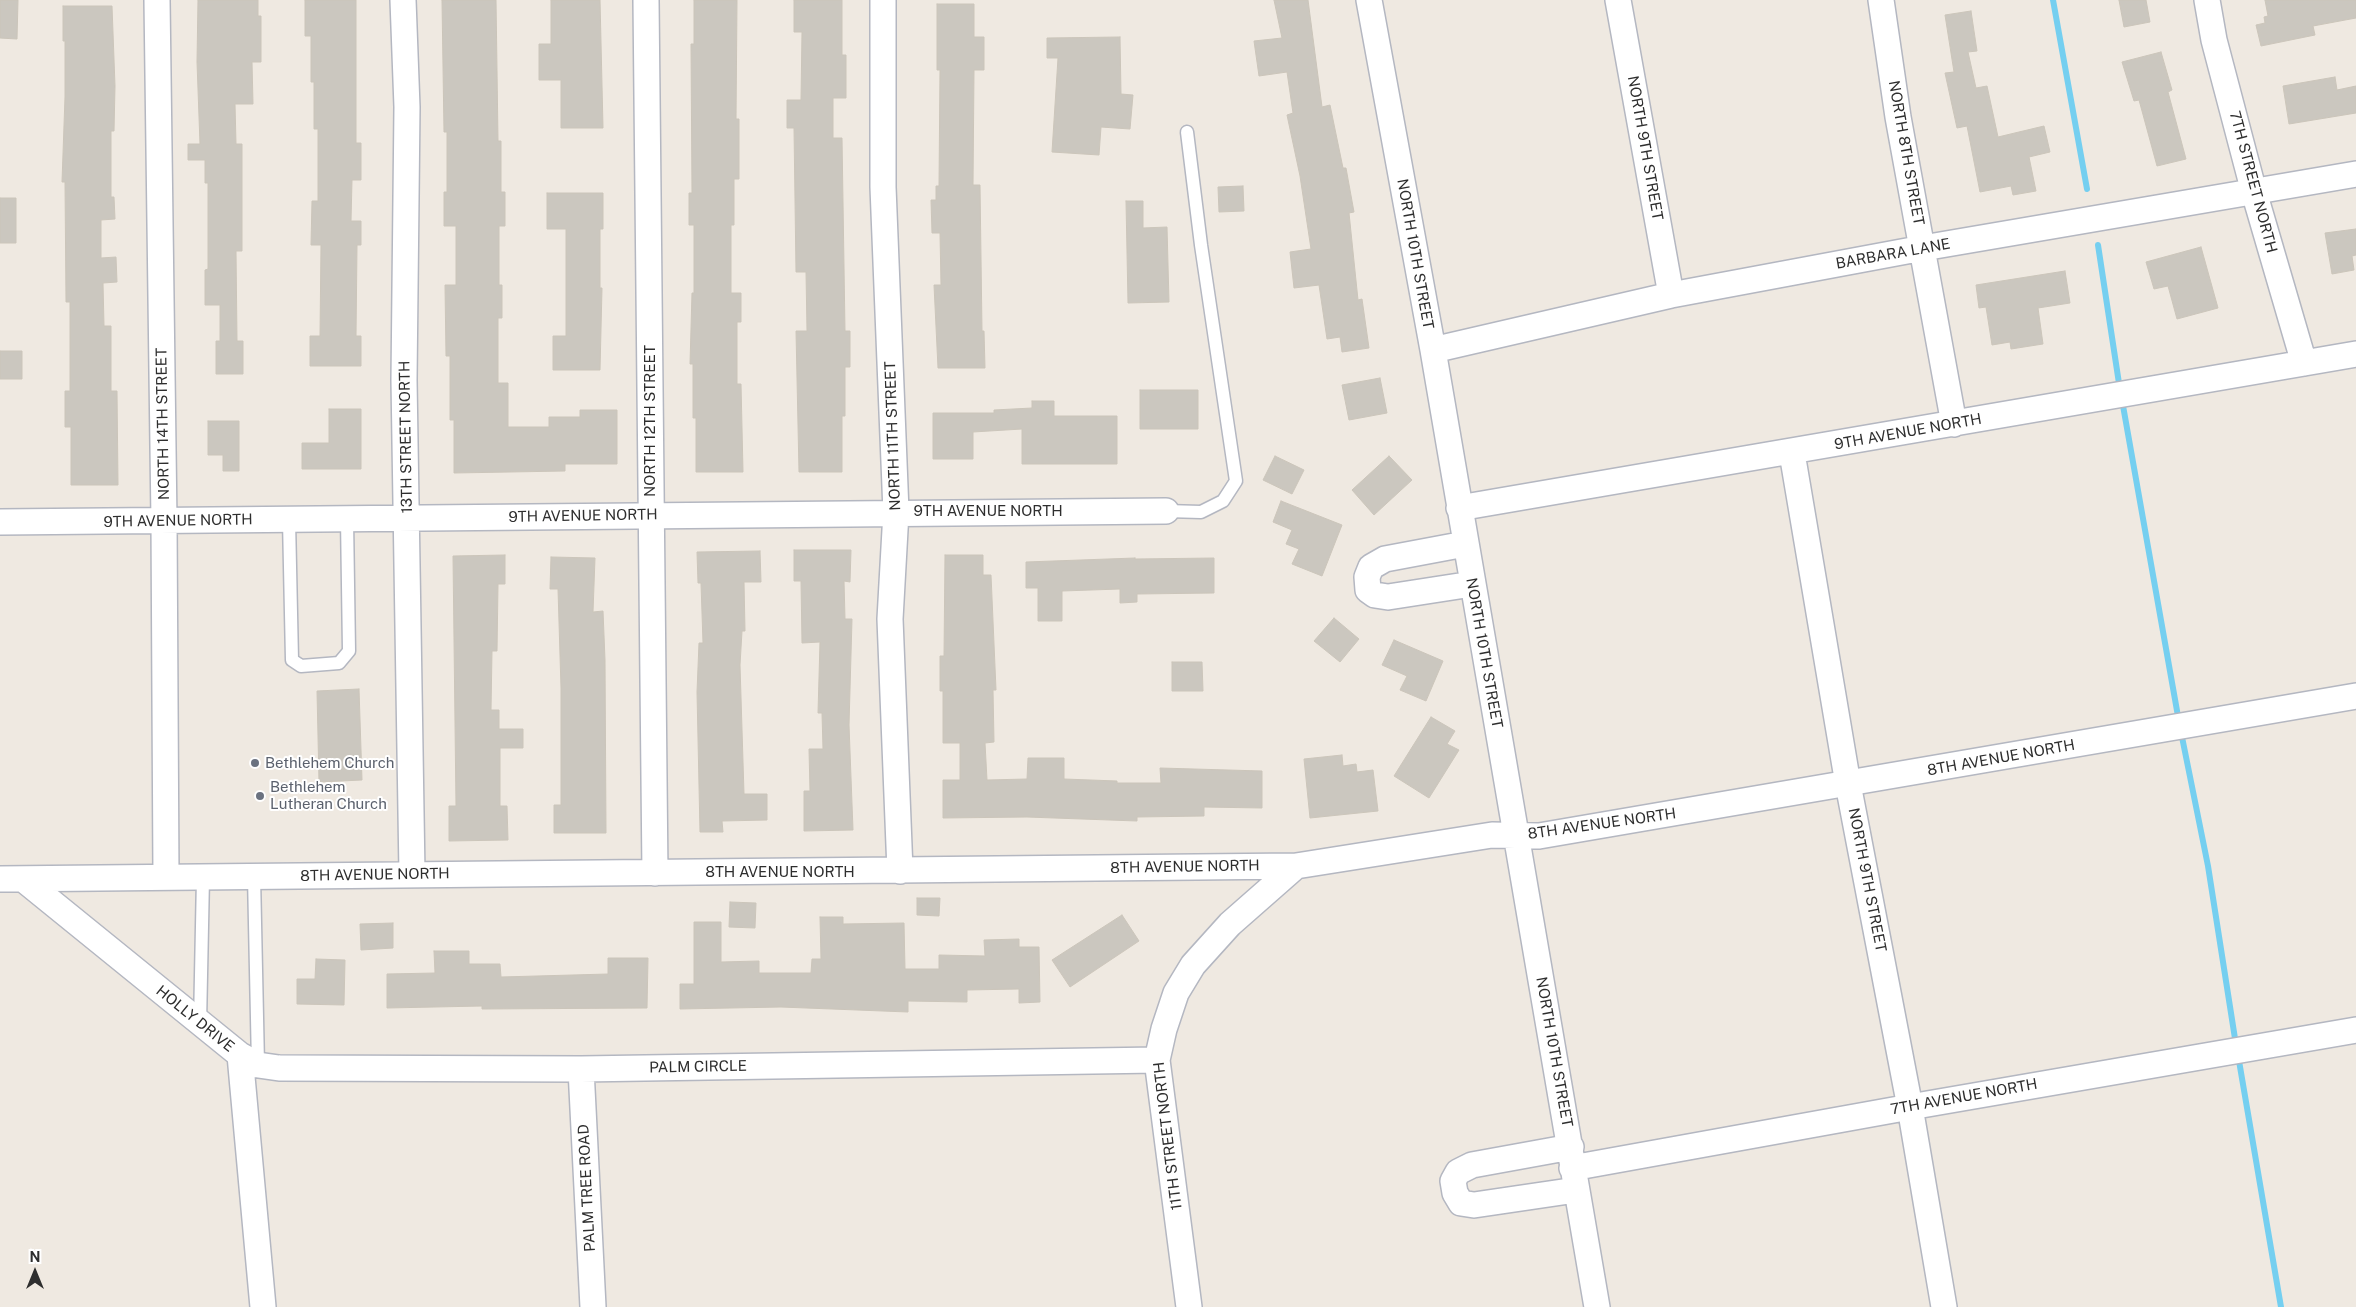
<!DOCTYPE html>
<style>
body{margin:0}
#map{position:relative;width:2356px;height:1307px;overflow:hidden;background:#efe9e1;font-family:"Public Sans",sans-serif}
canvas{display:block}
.north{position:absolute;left:10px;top:1247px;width:50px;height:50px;-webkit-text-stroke:4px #fff;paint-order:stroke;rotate:0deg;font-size:14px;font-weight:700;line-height:20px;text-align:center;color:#2e2e2e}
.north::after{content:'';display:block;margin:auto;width:18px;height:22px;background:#2e2e2e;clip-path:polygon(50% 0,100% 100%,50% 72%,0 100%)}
</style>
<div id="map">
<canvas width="2356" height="1307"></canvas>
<div class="north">N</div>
</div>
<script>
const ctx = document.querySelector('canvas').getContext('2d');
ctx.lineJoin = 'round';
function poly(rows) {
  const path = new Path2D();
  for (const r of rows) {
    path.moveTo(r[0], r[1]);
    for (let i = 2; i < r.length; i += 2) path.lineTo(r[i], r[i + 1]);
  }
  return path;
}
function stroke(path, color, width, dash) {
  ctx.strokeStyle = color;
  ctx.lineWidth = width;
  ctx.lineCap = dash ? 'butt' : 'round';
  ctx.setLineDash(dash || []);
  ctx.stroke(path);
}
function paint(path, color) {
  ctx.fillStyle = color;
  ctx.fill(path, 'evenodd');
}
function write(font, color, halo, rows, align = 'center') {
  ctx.font = font + ' "Public Sans",sans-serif';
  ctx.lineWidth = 4;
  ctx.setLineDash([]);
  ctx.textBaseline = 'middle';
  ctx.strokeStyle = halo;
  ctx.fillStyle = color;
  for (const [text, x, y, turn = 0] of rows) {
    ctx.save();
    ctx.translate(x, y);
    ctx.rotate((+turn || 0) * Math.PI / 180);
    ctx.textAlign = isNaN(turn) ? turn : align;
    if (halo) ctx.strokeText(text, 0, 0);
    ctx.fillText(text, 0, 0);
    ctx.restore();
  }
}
const stream = poly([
 [2053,0,2087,189],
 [2098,245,2120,390],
 [2122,400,2179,722],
 [2181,732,2208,866,2236,1045],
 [2238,1055,2281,1307]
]);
const building = poly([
 [0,0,18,0,17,39,0,38,0,0],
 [198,0,258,0,258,16,261,16,261,62,252,62,253,104,235,104,236,144,242,144,242,251,236,251,237,341,243,341,243,374,216,374,216,341,220,341,220,305,205,305,205,270,208,269,208,183,205,183,205,160,188,160,188,144,200,144,197,62,198,0],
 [305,0,356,0,356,143,361,143,361,180,352,180,351,221,361,221,361,245,357,245,356,336,361,336,361,366,310,366,310,336,320,336,321,245,311,245,312,201,318,201,318,129,314,129,314,82,311,82,311,36,305,36,305,0],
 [442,0,496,0,498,141,501,141,501,192,505,192,505,226,499,226,499,285,502,285,502,318,498,318,498,383,508,383,508,427,549,427,549,417,580,417,580,410,617,410,617,464,565,464,565,471,454,473,454,420,450,420,450,356,446,356,445,285,456,285,456,226,444,226,444,192,447,192,447,132,444,132,442,0],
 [551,0,600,0,603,128,561,128,561,80,539,80,539,44,551,44,551,0],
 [694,0,737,0,736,119,739,119,739,179,734,179,734,225,731,225,731,293,741,293,741,322,737,322,737,384,741,384,743,472,696,472,696,418,693,418,693,364,690,364,692,293,694,293,694,225,689,225,689,193,692,193,691,44,694,44,694,0],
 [794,0,842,0,842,55,846,55,846,98,833,98,833,138,842,138,845,331,850,331,850,367,845,367,845,416,842,416,842,472,799,472,796,331,807,331,806,272,796,272,794,128,787,128,787,100,801,100,802,32,794,32,794,0],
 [1274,0,1308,0,1322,107,1330,105,1343,168,1346,168,1354,212,1349,213,1358,300,1362,299,1369,348,1342,352,1340,337,1327,339,1319,285,1294,288,1290,252,1311,249,1300,176,1287,115,1293,113,1287,72,1259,76,1254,41,1282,38,1274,0],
 [2119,0,2146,0,2150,22,2124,27,2119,0],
 [2265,0,2356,0,2356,18,2313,26,2315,35,2261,46,2256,25,2265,23,2264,17,2268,16,2265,0],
 [937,4,974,4,974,37,984,37,984,70,974,70,973,185,980,185,982,331,984,331,985,368,938,368,934,285,941,285,940,233,932,233,931,200,936,200,936,186,939,186,940,70,937,70,937,4],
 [63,6,112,6,115,86,114,131,111,131,111,197,114,197,115,219,101,220,101,258,116,257,117,282,103,283,104,326,111,326,111,391,117,391,118,485,71,485,71,427,65,427,65,391,70,391,70,302,66,302,65,182,62,182,65,97,65,41,63,41,63,6],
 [1971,11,1977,51,1968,52,1976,88,1987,86,1998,137,2044,126,2050,152,2029,157,2036,191,2013,195,2011,186,1980,192,1967,126,1957,128,1945,73,1954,72,1945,15,1971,11],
 [1120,37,1121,94,1133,95,1130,129,1101,127,1099,155,1052,152,1058,58,1047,58,1047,38,1120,37],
 [2161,52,2172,90,2168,92,2186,159,2157,166,2139,100,2134,101,2122,62,2161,52],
 [2335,77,2337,90,2356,86,2356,113,2289,124,2283,86,2335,77],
 [1243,186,1244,211,1219,212,1218,187,1243,186],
 [547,193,603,193,603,229,600,229,600,288,602,288,600,370,553,370,553,336,566,336,566,229,547,229,547,193],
 [0,198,16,198,16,243,0,243,0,198],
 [1126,201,1143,201,1143,228,1167,227,1169,302,1128,303,1126,201],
 [2356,229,2356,255,2352,256,2354,270,2332,274,2325,233,2356,229],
 [2201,247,2218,308,2177,319,2168,286,2154,289,2146,262,2201,247],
 [2065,271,2070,303,2038,308,2043,344,2011,349,2010,342,1992,345,1986,307,1979,308,1976,285,2065,271],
 [0,351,22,351,22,379,0,379,0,351],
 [1380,378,1387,413,1349,420,1342,385,1380,378],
 [1140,390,1198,390,1198,429,1140,429,1140,390],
 [1032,401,1054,401,1054,416,1117,416,1117,464,1022,464,1022,429,973,432,973,459,933,459,933,413,994,413,994,410,1032,408,1032,401],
 [329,409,361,409,361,469,302,469,302,443,329,443,329,409],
 [208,421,239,421,239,471,223,471,223,455,208,455,208,421],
 [1275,456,1304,470,1292,494,1263,480,1275,456],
 [1389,456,1412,480,1374,515,1352,490,1389,456],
 [1281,501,1342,525,1322,576,1292,564,1299,549,1286,544,1292,530,1273,522,1281,501],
 [794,550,851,550,850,582,844,581,845,619,852,619,849,725,853,830,804,831,804,791,810,791,809,749,823,749,822,713,818,713,820,642,802,643,801,581,794,581,794,550],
 [760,551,761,582,744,582,745,631,742,631,740,665,744,794,767,794,767,820,722,821,723,832,700,832,697,692,699,643,703,643,701,583,698,583,697,552,760,551],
 [505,555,505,584,498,584,497,651,492,651,491,710,499,710,499,729,523,729,523,748,500,748,500,806,507,806,508,840,449,841,449,806,456,806,453,556,505,555],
 [945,555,983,555,983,575,991,575,996,690,993,690,994,742,985,743,987,780,1027,779,1028,758,1064,758,1064,779,1117,781,1117,783,1161,783,1160,768,1262,771,1262,808,1204,807,1204,816,1137,817,1137,821,1027,817,943,818,943,780,960,780,960,743,943,743,943,691,940,691,940,656,944,656,945,555],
 [551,557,595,558,593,612,603,611,605,660,606,833,554,833,554,805,561,805,561,688,558,589,550,589,551,557],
 [1135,558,1135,559,1214,558,1214,593,1137,594,1137,602,1120,603,1120,589,1062,591,1062,621,1038,621,1038,588,1026,588,1026,562,1135,558],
 [1334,618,1359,639,1340,662,1314,641,1334,618],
 [1394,640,1443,661,1426,701,1400,690,1407,676,1382,665,1394,640],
 [1172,662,1202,662,1203,691,1172,691,1172,662],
 [359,689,362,780,319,782,317,691,359,689],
 [1431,717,1455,731,1447,744,1459,750,1429,798,1394,776,1431,717],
 [1342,755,1343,766,1356,764,1357,772,1373,770,1378,811,1310,818,1304,759,1342,755],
 [917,898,940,898,939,916,917,915,917,898],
 [730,902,756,903,755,928,729,927,730,902],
 [1122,915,1139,941,1070,987,1052,960,1122,915],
 [820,917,843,917,843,924,904,923,905,969,939,969,939,955,985,956,984,940,1019,939,1019,947,1039,947,1040,1002,1019,1003,1019,989,967,990,967,1002,908,1001,908,1012,781,1007,680,1009,680,984,694,984,694,922,721,922,721,962,759,961,759,973,811,973,812,959,821,959,820,917],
 [393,923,393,948,361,950,360,924,393,923],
 [434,951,469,951,469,964,500,964,501,977,608,974,608,958,648,958,647,1008,482,1009,482,1006,387,1008,387,974,435,973,434,951],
 [316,959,345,960,344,1005,297,1004,297,979,315,979,316,959]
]);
const service = poly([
 [1166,511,1201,512,1223,501,1236,481,1201,245,1187,132],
 [289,520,292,660,301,666,339,663,349,651,347,519],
 [254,876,258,1065],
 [200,1024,203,877]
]);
const minor = poly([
 [157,0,164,521,166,877],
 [403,0,407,107,404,380,412,874],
 [646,0,655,873],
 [883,0,883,187,896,512,890,619,900,871],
 [1369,0,1433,350,1597,1307],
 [1618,0,1671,295],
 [1881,0,1898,117,1954,424],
 [2207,0,2214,40,2254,192,2304,363],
 [1433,350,1671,295,1923,248,2356,174],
 [1792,453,1848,784,1910,1107,1944,1307],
 [1459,508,2356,354],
 [0,522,1166,511],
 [1465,544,1385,559,1371,567,1367,577,1368,590,1375,595,1388,597,1472,584],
 [0,879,1296,866,1492,835,1539,836,2356,696],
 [23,879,240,1055,263,1307],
 [240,1055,258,1065,279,1068,581,1069,1157,1060],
 [581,1069,593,1307],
 [1571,1147,1472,1165,1458,1172,1453,1181,1455,1193,1461,1203,1474,1205,1576,1190],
 [1572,1168,1910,1107,2356,1030],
 [1189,1307,1157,1060,1164,1029,1176,993,1193,965,1230,924,1296,866]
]);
const markers = [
 [255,763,5,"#6b7280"],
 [260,796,5,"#6b7280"]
];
const streetNames = [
 ["NORTH 9TH STREET",1645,148,80],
 ["NORTH 8TH STREET",1906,153,80],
 ["7TH STREET NORTH",2253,182,75],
 ["NORTH 10TH STREET",1415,254,80],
 ["BARBARA LANE",1893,254,-10],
 ["NORTH 12TH STREET",650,421,-90],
 ["NORTH 14TH STREET",163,424,-91],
 ["9TH AVENUE NORTH",1908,432,-10],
 ["NORTH 11TH STREET",893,436,-92],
 ["13TH STREET NORTH",406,437,-91],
 ["9TH AVENUE NORTH",988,511],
 ["9TH AVENUE NORTH",583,516,-1],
 ["9TH AVENUE NORTH",178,521,-1],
 ["NORTH 10TH STREET",1484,653,80],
 ["8TH AVENUE NORTH",2001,758,-10],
 ["8TH AVENUE NORTH",1602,824,-8],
 ["8TH AVENUE NORTH",1185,867,-1],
 ["8TH AVENUE NORTH",780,872],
 ["8TH AVENUE NORTH",375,875,-1],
 ["NORTH 9TH STREET",1867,880,79],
 ["HOLLY DRIVE",195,1019,39],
 ["NORTH 10TH STREET",1554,1052,80],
 ["PALM CIRCLE",698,1067,-1],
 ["7TH AVENUE NORTH",1964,1097,-10],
 ["11TH STREET NORTH",1168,1136,-97],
 ["PALM TREE ROAD",587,1188,-93]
];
const worshipNames = [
 ["Bethlehem Church",265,763],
 ["Bethlehem",270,787],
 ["Lutheran Church",270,804]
];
stroke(stream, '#75cff0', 6);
paint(building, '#cbc7bf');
stroke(building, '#cbc5ba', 1);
stroke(service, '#b4b7c1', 15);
stroke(minor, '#b4b7c1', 28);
stroke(service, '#fff', 12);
stroke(minor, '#fff', 25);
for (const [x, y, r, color] of markers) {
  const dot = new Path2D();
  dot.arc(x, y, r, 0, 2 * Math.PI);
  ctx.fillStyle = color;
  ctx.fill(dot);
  stroke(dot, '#fff', 2);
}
write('15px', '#2e2e2e', '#fff', streetNames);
write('15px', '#5b616d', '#fff', worshipNames, 'left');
</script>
